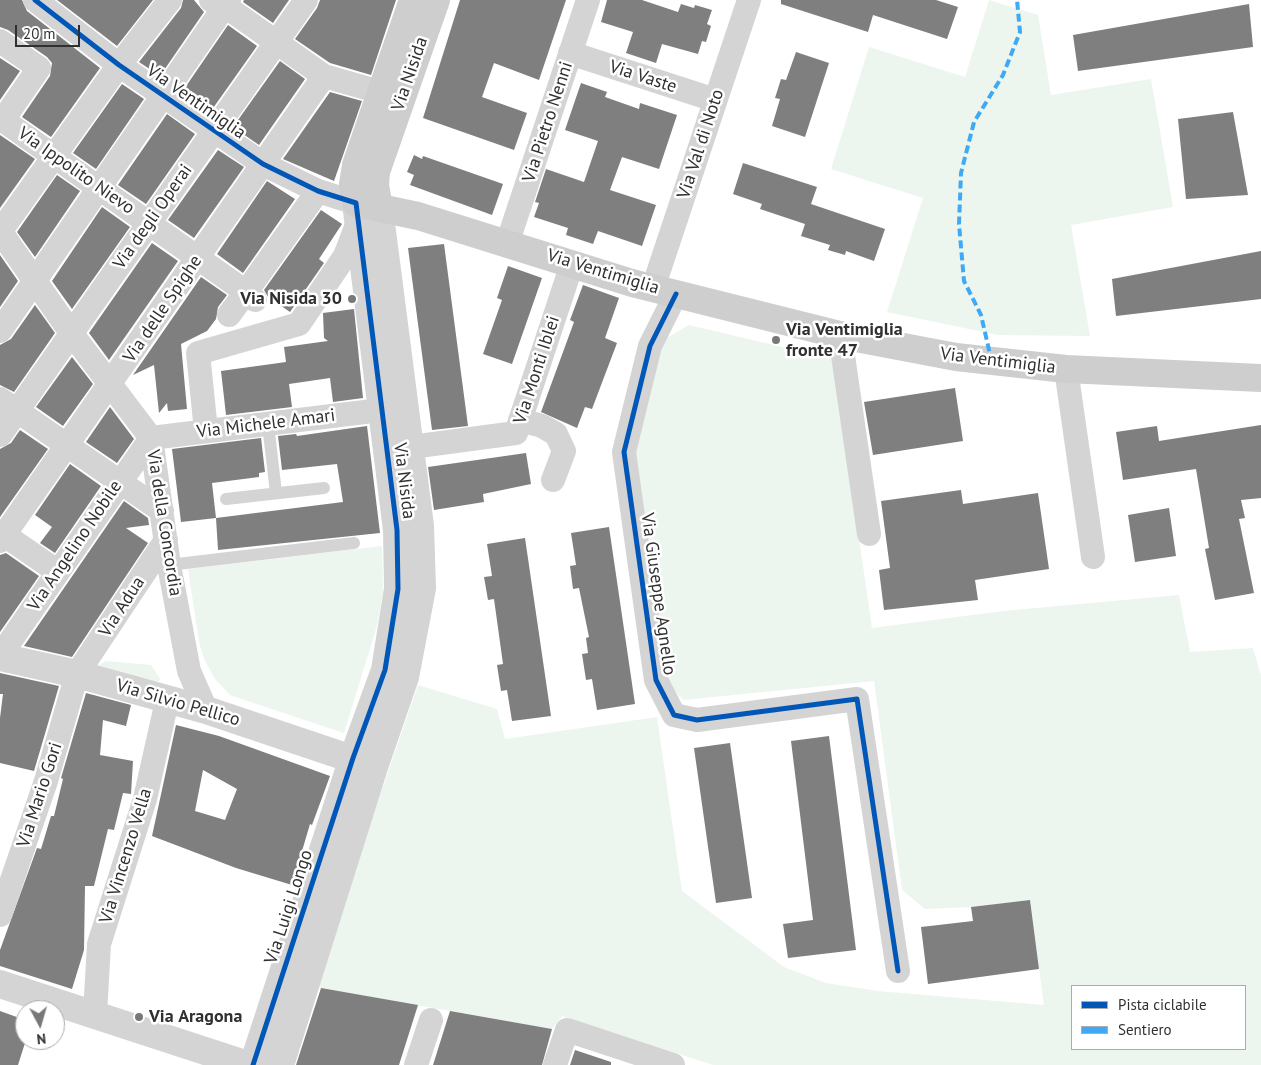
<!DOCTYPE html>
<style>
body{margin:0}
#map{position:relative;width:1261px;height:1065px;overflow:hidden;background:#fff;font-family:"PT Sans",sans-serif}
canvas{display:block}
.legend{position:absolute;left:1071px;top:985px;width:175px;height:65px;box-sizing:border-box;background:#fff;border:1px solid #acacac;margin:0;padding:6px 9px;list-style:none;font-size:15px;color:#303030}
.legend li{display:flex;align-items:center;gap:10px;height:25px}
.legend b{width:25px;border:1px solid #acacac}
.north{position:absolute;left:15px;top:1000px;width:50px;height:50px;box-sizing:border-box;background:#fff;border:1px solid #acacac;border-radius:50%;rotate:174deg;font-size:14px;font-weight:700;line-height:20px;text-align:center;color:#303030}
.north::after{content:'';display:block;margin:auto;width:18px;height:22px;background:#787878;clip-path:polygon(50% 0,100% 100%,50% 72%,0 100%)}
.scale{position:absolute;left:15px;top:25px;width:65px;height:22px;box-sizing:border-box;border:2px solid #303030;border-top:0;padding-left:6px;font-size:15px;line-height:18px;white-space:nowrap;color:#303030;-webkit-text-stroke:4px #fff;paint-order:stroke}
</style>
<div id="map">
<canvas width="1261" height="1065"></canvas>
<ul class="legend">
<li><b style="height:6px;background:#0057b8"></b>Pista ciclabile</li>
<li><b style="height:6px;background:#3fa9f5"></b>Sentiero</li>
</ul>
<div class="north">N</div>
<div class="scale">20 m</div>
</div>
<script>
const ctx = document.querySelector('canvas').getContext('2d');
ctx.lineJoin = 'round';
function paint(path, color) {
  ctx.fillStyle = color;
  ctx.fill(path, 'evenodd');
}
function poly(rows) {
  const path = new Path2D();
  for (const r of rows) {
    path.moveTo(r[0], r[1]);
    for (let i = 2; i < r.length; i += 2) path.lineTo(r[i], r[i + 1]);
  }
  return path;
}
function stroke(path, color, width, dash) {
  ctx.strokeStyle = color;
  ctx.lineWidth = width;
  ctx.lineCap = dash ? 'butt' : 'round';
  ctx.setLineDash(dash || []);
  ctx.stroke(path);
}
function write(font, color, halo, rows, align = 'center') {
  ctx.font = font + ' "PT Sans",sans-serif';
  ctx.lineWidth = 5;
  ctx.setLineDash([]);
  ctx.textBaseline = 'middle';
  ctx.strokeStyle = halo;
  ctx.fillStyle = color;
  for (const [text, x, y, turn = 0] of rows) {
    ctx.save();
    ctx.translate(x, y);
    ctx.rotate((+turn || 0) * Math.PI / 180);
    ctx.textAlign = isNaN(turn) ? turn : align;
    if (halo) ctx.strokeText(text, 0, 0);
    ctx.fillText(text, 0, 0);
    ctx.restore();
  }
}
const green = poly([
 [989,0,1038,15,1051,95,1151,79,1173,207,1071,225,1090,336,998,335,887,312,923,198,831,169,869,47,965,77],
 [689,325,833,359,872,628,1003,611,1179,595,1190,652,1253,648,1261,675,1261,1065,713,1065,562,1016,552,1029,314,987,418,685,497,709,505,739,657,717,682,891,784,967,826,983,878,991,1044,1005,1030,900,971,907,925,909,902,890,874,681,683,700,662,677,633,452,663,340],
 [1072,986,1245,986,1245,1049,1072,1049],
 [382,546,383,592,377,626,344,733,230,695,215,679,204,659,199,642,188,569],
 [106,661,151,665,161,680,154,682,99,665]
]);
const building = poly([
 [0,0,22,0,27,11,100,68,51,137,22,117,50,76,52,63,47,57,8,30,0,27],
 [57,0,153,0,117,46],
 [183,0,194,0,204,12,160,76,139,62,181,8],
 [244,0,289,0,273,23,243,2],
 [320,0,396,0,371,75,330,63,295,39,317,8],
 [460,0,566,0,539,80,494,63,482,97,527,113,514,150,423,118],
 [607,0,642,0,678,12,681,4,694,8,695,5,712,10,707,24,711,26,706,42,702,41,698,54,662,44,656,63,626,53,633,32,601,22],
 [781,0,936,0,958,7,947,39,873,15,868,32,781,4],
 [1249,4,1253,47,1078,71,1073,35],
 [228,25,257,46,211,111,182,92],
 [796,52,829,63,805,137,772,126,780,99,775,98,781,79,786,80],
 [0,58,20,71,0,100],
 [280,61,305,79,259,145,233,127],
 [581,83,607,92,605,97,639,109,640,103,677,115,659,169,622,157,610,190,656,205,642,246,598,231,593,244,566,235,568,228,534,217,539,203,535,202,546,169,584,182,598,141,565,130],
 [122,84,144,99,96,169,73,153],
 [330,92,362,101,334,181,283,159],
 [1233,112,1248,195,1186,199,1178,119],
 [167,114,195,134,146,204,118,185],
 [0,135,35,159,0,208],
 [218,150,244,167,194,238,168,220],
 [414,155,422,159,423,156,503,184,492,215,410,185,414,175,407,172],
 [743,163,817,187,811,204,885,229,874,261,846,251,845,255,828,250,830,245,801,236,805,224,760,209,762,204,733,194],
 [57,175,80,191,35,257,17,232],
 [267,181,295,199,243,273,217,254],
 [102,207,130,227,72,309,52,281],
 [321,210,342,224,319,259,324,263,290,312,268,297,264,290],
 [152,243,178,261,109,360,89,333],
 [444,244,468,426,432,430,408,248],
 [1261,251,1261,299,1116,316,1112,279],
 [0,255,18,281,0,307],
 [508,266,542,278,512,364,483,354,502,300,497,298],
 [201,277,227,295,218,307,216,319,207,331,181,344,187,409,168,411,167,403,159,413,154,365,133,375],
 [583,285,619,298,605,338,617,343,592,409,585,407,577,428,541,412,574,322,570,320],
 [35,305,55,333,14,392,0,385,0,345,11,339],
 [354,309,363,398,333,402,330,378,289,384,292,407,226,415,221,371,286,362,284,347,328,341,324,338,323,313],
 [72,357,93,384,63,426,36,407],
 [955,388,963,441,873,455,864,402],
 [110,407,134,439,117,463,86,442],
 [1261,425,1261,498,1241,500,1245,518,1239,519,1254,593,1215,600,1205,549,1209,548,1196,469,1123,480,1116,432,1157,426,1159,441],
 [367,426,380,533,218,550,216,518,181,522,172,449,261,438,265,472,259,473,259,477,212,483,216,518,343,502,337,464,282,470,278,436,296,434,297,436],
 [20,430,48,449,0,517,0,449,11,443],
 [526,453,531,484,483,494,484,502,434,510,428,467],
 [70,464,101,486,55,553,40,543,52,527,35,515],
 [961,490,963,504,1038,493,1049,569,975,580,978,600,884,610,879,570,890,568,881,501],
 [124,501,148,518,149,525,126,528,148,543,72,657,24,646],
 [1169,508,1176,556,1135,562,1128,515],
 [609,527,635,704,597,710,592,679,586,680,582,654,588,653,586,638,589,637,579,588,573,589,570,566,576,565,571,533],
 [525,538,551,716,512,721,507,690,501,691,497,665,503,664,494,599,488,600,484,577,492,576,487,544],
 [6,553,39,576,0,632,0,555],
 [0,673,59,686,34,771,0,763,0,718,3,694,0,694],
 [86,693,131,705,126,726,103,720,100,755,133,761,131,794,123,793,114,830,108,829,94,886,85,886,84,950,72,989,0,966,0,950,37,848,41,849,51,816,54,816,63,779,61,778],
 [176,725,219,736,330,776,312,825,310,824,292,885,236,868,152,836],
 [203,770,237,789,225,820,195,811],
 [829,736,856,950,788,958,783,924,813,920,791,741],
 [730,743,752,898,716,903,694,748],
 [1030,900,1039,969,928,984,921,927,973,921,971,907],
 [321,988,418,1005,399,1065,296,1065],
 [0,1011,25,1020,25,1043,18,1065,0,1065],
 [450,1011,552,1029,542,1065,433,1065],
 [575,1050,611,1062,611,1065,570,1065]
]);
const service = poly([
 [268,424,276,493],
 [226,499,324,488],
 [169,565,354,543]
]);
const minor = poly([
 [35,0,119,65,263,164,318,191,356,203],
 [211,0,225,6,324,76,380,92],
 [0,41,39,68,3,120],
 [570,53,715,100],
 [0,118,246,292,318,191],
 [0,231,72,334,151,438,169,565,189,671,206,710],
 [0,232,119,65,170,0],
 [507,244,588,0],
 [653,288,749,0],
 [676,294,650,346,624,452,656,680,674,715,697,720,857,699,898,971],
 [229,315,246,292,255,300],
 [0,331,229,0],
 [840,335,869,534],
 [1066,369,1093,557],
 [0,399,162,511],
 [520,420,542,426,556,434,564,451,553,480],
 [206,431,198,353,299,324,345,256,358,222],
 [0,435,306,0],
 [411,447,516,433,572,264],
 [0,532,58,572],
 [0,541,324,76],
 [0,656,151,438,381,410],
 [0,915,46,781,77,674,166,540],
 [95,1014,99,944,145,799,167,701],
 [416,1065,431,1020],
 [555,1065,567,1030,673,1065]
]);
const tertiary = poly([
 [0,657,77,674,206,710,370,765],
 [0,984,248,1065],
 [253,1065,353,758,385,670,398,589,397,530,356,203],
 [280,1065,374,767,405,677,422,588,420,526,379,208]
]);
const secondary = poly([
 [413,0,356,165,353,184,356,203,418,216,632,283,840,335,956,357,1066,369,1261,378],
 [379,208,375,185,376,172,436,0]
]);
const quiet = poly([
 [992,363,981,315,964,281,959,224,961,173,974,122,1003,75,1020,32,1017,0]
]);
const cycleway = poly([
 [35,0,119,65,263,164,318,191,356,203,397,530,398,589,385,670,353,758,253,1065],
 [676,294,650,346,624,452,656,680,674,715,697,720,857,699,898,971]
]);
const markers = [
 [352,299,5,"#787878"],
 [776,340,5,"#787878"],
 [139,1017,5,"#787878"]
];
const streetNames = [
 ["Via Nisida",410,74,-71],
 ["Via Vaste",643,77,18],
 ["Via Ventimiglia",196,102,35],
 ["Via Pietro Nenni",548,122,-72],
 ["Via Val di Noto",701,144,-72],
 ["Via Ippolito Nievo",76,171,35],
 ["Via degli Operai",153,217,-55],
 ["Via Ventimiglia",603,272,17],
 ["Via delle Spighe",163,309,-56],
 ["Via Ventimiglia",998,361,7],
 ["Via Monti Iblei",537,370,-72],
 ["Via Michele Amari",266,424,-7],
 ["Via Nisida",404,481,83],
 ["Via della Concordia",164,523,81],
 ["Via Angelino Nobile",75,546,-56],
 ["Via Giuseppe Agnello",658,594,82],
 ["Via Adua",122,607,-57],
 ["Via Silvio Pellico",178,703,16],
 ["Via Mario Gori",40,795,-72],
 ["Via Vincenzo Vella",126,856,-73],
 ["Via Luigi Longo",289,907,-72]
];
const poiNames = [
 ["Via Nisida 30",342,299,"right"],
 ["Via Ventimiglia",786,330],
 ["fronte 47",786,351],
 ["Via Aragona",149,1017]
];
paint(green, '#ecf6ee');
paint(building, '#7f7f7f');
stroke(service, '#d4d4d4', 12);
stroke(minor, '#d4d4d4', 24);
stroke(tertiary, '#d4d4d4', 28);
stroke(secondary, '#cecece', 28);
stroke(quiet, '#3fa9f5', 4, [8, 4]);
stroke(cycleway, '#0057b8', 5);
for (const [x, y, r, color] of markers) {
  const dot = new Path2D();
  dot.arc(x, y, r, 0, 2 * Math.PI);
  ctx.fillStyle = color;
  ctx.fill(dot);
  stroke(dot, '#fff', 2);
}
write('18px', '#303030', '#fff', streetNames);
write('bold 18px', '#303030', '#fff', poiNames, 'left');
</script>
